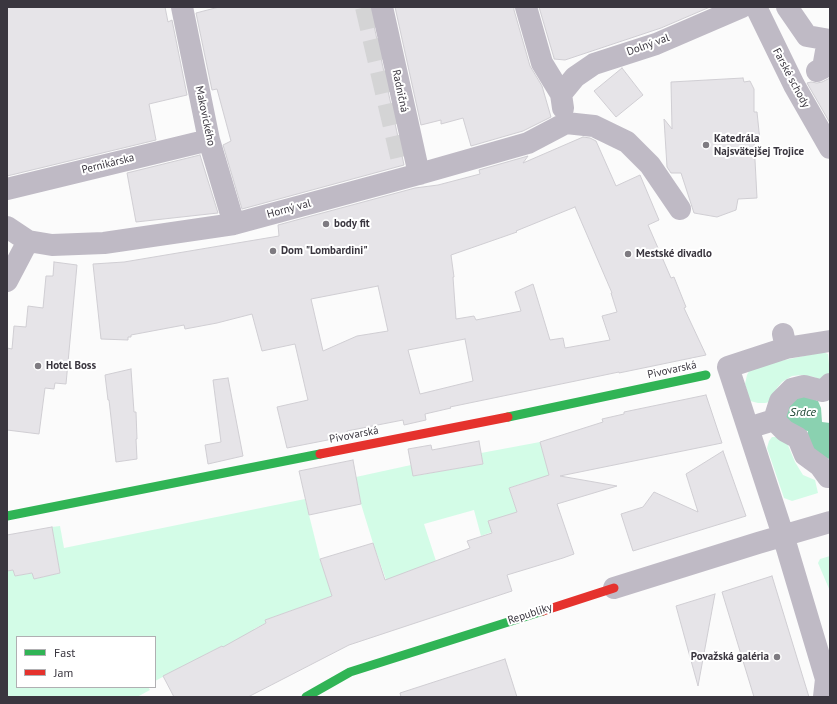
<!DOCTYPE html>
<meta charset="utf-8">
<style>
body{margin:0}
#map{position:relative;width:837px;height:704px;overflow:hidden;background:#fbfbfb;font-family:"PT Sans",sans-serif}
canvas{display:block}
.frame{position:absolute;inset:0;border:8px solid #3a363f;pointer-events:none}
.legend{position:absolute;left:16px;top:636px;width:140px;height:52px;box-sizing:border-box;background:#fff;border:1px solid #b0afb2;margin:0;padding:5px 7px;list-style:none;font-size:12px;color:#3a363f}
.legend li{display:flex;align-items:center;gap:8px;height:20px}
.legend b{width:20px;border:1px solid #b0afb2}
</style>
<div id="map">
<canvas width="837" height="704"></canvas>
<div class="frame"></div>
<ul class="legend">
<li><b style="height:5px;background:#30b455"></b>Fast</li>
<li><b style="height:5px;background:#e5322d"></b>Jam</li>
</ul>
</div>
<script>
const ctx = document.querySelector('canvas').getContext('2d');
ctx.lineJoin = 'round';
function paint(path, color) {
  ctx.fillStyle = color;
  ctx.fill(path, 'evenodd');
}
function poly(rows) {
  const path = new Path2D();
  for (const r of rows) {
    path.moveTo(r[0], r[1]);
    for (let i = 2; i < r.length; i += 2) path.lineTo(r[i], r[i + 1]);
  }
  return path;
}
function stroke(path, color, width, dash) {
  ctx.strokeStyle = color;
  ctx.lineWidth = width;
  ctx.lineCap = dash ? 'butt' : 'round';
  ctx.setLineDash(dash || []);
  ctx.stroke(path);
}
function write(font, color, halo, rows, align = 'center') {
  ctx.font = font + ' "PT Sans",sans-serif';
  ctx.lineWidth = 4;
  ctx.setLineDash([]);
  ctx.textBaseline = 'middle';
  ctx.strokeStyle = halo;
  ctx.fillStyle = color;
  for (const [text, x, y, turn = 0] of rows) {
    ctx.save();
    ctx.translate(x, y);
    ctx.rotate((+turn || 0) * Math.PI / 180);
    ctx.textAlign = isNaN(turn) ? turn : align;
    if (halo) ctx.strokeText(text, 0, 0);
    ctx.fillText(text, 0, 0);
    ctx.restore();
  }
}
const green = poly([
 [823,352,828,354,830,374,825,382,814,377,802,375,792,376,782,382,777,388,770,402,765,403,758,403,750,401,745,384,747,375,751,367],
 [772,437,777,437,785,438,795,462,803,475,815,480,818,493,792,501,784,498,767,448,769,441],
 [540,442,550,478,526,482,509,488,517,512,492,532,481,536,474,510,424,524,436,561,407,572,389,588,373,543,361,504,356,477,411,465,414,476,483,464,481,453],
 [305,499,320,559,332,596,265,620,266,623,254,629,260,641,228,658,222,646,155,681,155,637,17,637,17,687,148,687,150,690,137,697,7,697,7,571,13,570,15,576,32,573,34,579,60,573,52,527,60,526,64,548],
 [830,556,830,591,818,563,820,559]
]);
const water = poly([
 [801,394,818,401,821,408,822,422,830,423,830,459,815,457,805,442,808,431,796,430,786,420,785,412,788,404]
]);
const building = poly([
 [7,7,165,7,168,22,172,20,187,95,149,104,156,140,7,176,7,7],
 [219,7,370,7,404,165,242,209,223,145,231,141,217,89,212,90,196,13,219,7],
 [395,7,514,7,514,10,530,66,542,86,551,117,523,131,471,146,463,118,441,124,441,120,421,125,395,7],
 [539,7,710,7,661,28,565,60,554,59,554,58,539,7],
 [622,68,643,95,616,117,594,91,622,68],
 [743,78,744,82,750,81,754,89,754,112,757,112,760,141,754,141,757,198,738,199,736,210,717,217,694,213,681,173,671,173,667,167,664,119,672,129,671,82,743,78],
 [830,78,830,123,807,83,811,82,817,83,822,82,830,78],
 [583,137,590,138,596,141,616,186,640,175,659,220,648,225,671,278,674,277,686,307,684,308,706,355,619,373,619,372,450,407,451,408,425,414,426,420,404,425,403,420,347,431,348,436,287,448,277,407,308,400,295,344,262,351,252,314,217,323,185,329,184,325,131,335,131,337,128,337,128,340,101,339,93,264,124,262,279,236,278,225,415,188,438,185,480,174,479,170,528,156,523,163,583,137],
 [575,207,612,293,611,293,617,312,602,316,610,340,565,348,563,338,550,340,533,284,515,292,521,311,476,320,474,316,456,319,453,277,454,277,451,255,517,232,516,231,575,207],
 [378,286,388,331,357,336,323,351,311,299,378,286],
 [465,339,473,381,420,394,408,350,465,339],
 [200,155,218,213,136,222,127,173,200,155],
 [54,262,77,265,66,384,55,383,54,389,45,388,39,434,7,430,7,348,12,349,14,326,26,327,28,306,43,308,46,276,53,276,54,262],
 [131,369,134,412,136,412,137,439,136,439,137,459,116,462,109,400,108,400,105,375,131,369],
 [228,378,243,456,208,464,205,445,221,442,213,380,228,378],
 [706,395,722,443,560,476,617,486,557,504,574,554,563,558,507,575,512,591,349,645,248,697,174,697,163,676,222,646,223,647,266,623,265,620,332,596,320,559,373,543,385,580,470,548,467,541,492,533,488,521,517,512,509,488,549,475,540,442,603,422,602,419,624,414,624,412,706,395],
 [479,441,483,464,413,476,408,449,431,445,432,450,479,441],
 [723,451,746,516,633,551,621,514,643,507,654,492,698,512,686,474,723,451],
 [353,460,361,504,309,515,299,471,353,460],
 [52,527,60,573,34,579,32,573,15,576,13,570,7,571,7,535,52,527],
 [772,576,809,697,754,697,722,592,772,576],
 [715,594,698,686,676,606,715,594],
 [505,659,517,697,401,697,400,693,505,659]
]);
const streetTunnel = poly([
 [366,7,403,165]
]);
const street = poly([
 [182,7,209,140,234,224],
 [382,7,419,174],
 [526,7,542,63,561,94,563,108],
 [756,7,794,85,830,148],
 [787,7,807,36,830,40],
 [817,71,823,68,828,40],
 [561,94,575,77,594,64,656,44,742,7],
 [566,123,594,126,627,142,650,165,680,209],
 [7,189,209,140],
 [7,227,28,241,52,245,104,243,234,224,419,174,528,143,566,123],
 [7,281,28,241],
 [783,334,786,348,830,341],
 [786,348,728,367,783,535,826,679,824,697],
 [774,420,785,431,798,438,805,455,820,466,828,477,830,477],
 [748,428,774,420,780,401,792,389,804,386,823,391,830,384],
 [614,588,758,543,830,522]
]);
const fast = poly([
 [508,417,706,375],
 [7,516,320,454],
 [306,697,350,672,543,611]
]);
const jam = poly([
 [320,454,508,417],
 [543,611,614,588]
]);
const markers = [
 [706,145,4,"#7e7b81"],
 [326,224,4,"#7e7b81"],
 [273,251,4,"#7e7b81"],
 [628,254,4,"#7e7b81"],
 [38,366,4,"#7e7b81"],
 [777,657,4,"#7e7b81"]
];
const streetNames = [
 ["Dolný val",648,45,-20],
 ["Farské schody",791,78,62],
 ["Radničná",400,91,78],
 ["Makovického",205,116,78],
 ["Pernikárska",108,164,-14],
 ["Horný val",289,209,-15],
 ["Pivovarská",672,370,-12],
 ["Pivovarská",354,435,-11],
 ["Republiky",530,614,-18]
];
const poiNames = [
 ["Katedrála",714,139],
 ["Najsvätejšej Trojice",714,152],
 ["body fit",334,224],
 ["Dom \"Lombardini\"",281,251],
 ["Mestské divadlo",636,254],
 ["Hotel Boss",46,366],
 ["Považská galéria",769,657,"right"]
];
const waterNames = [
 ["Srdce",803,413]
];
paint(green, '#d3fce7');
paint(water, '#8ad1b0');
paint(building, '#e6e4e8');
stroke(building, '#d0ced3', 1);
stroke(streetTunnel, '#d4d4d5', 22, [22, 11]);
stroke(street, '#bfbac5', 22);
stroke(fast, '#30b455', 9);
stroke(jam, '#e5322d', 9);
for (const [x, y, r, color] of markers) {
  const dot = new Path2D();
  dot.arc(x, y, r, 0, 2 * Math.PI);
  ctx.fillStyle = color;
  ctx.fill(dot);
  stroke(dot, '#fff', 1.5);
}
write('11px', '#3a363f', '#fff', streetNames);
write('bold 11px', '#3a363f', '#fff', poiNames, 'left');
write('italic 12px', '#18432f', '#fff', waterNames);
</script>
